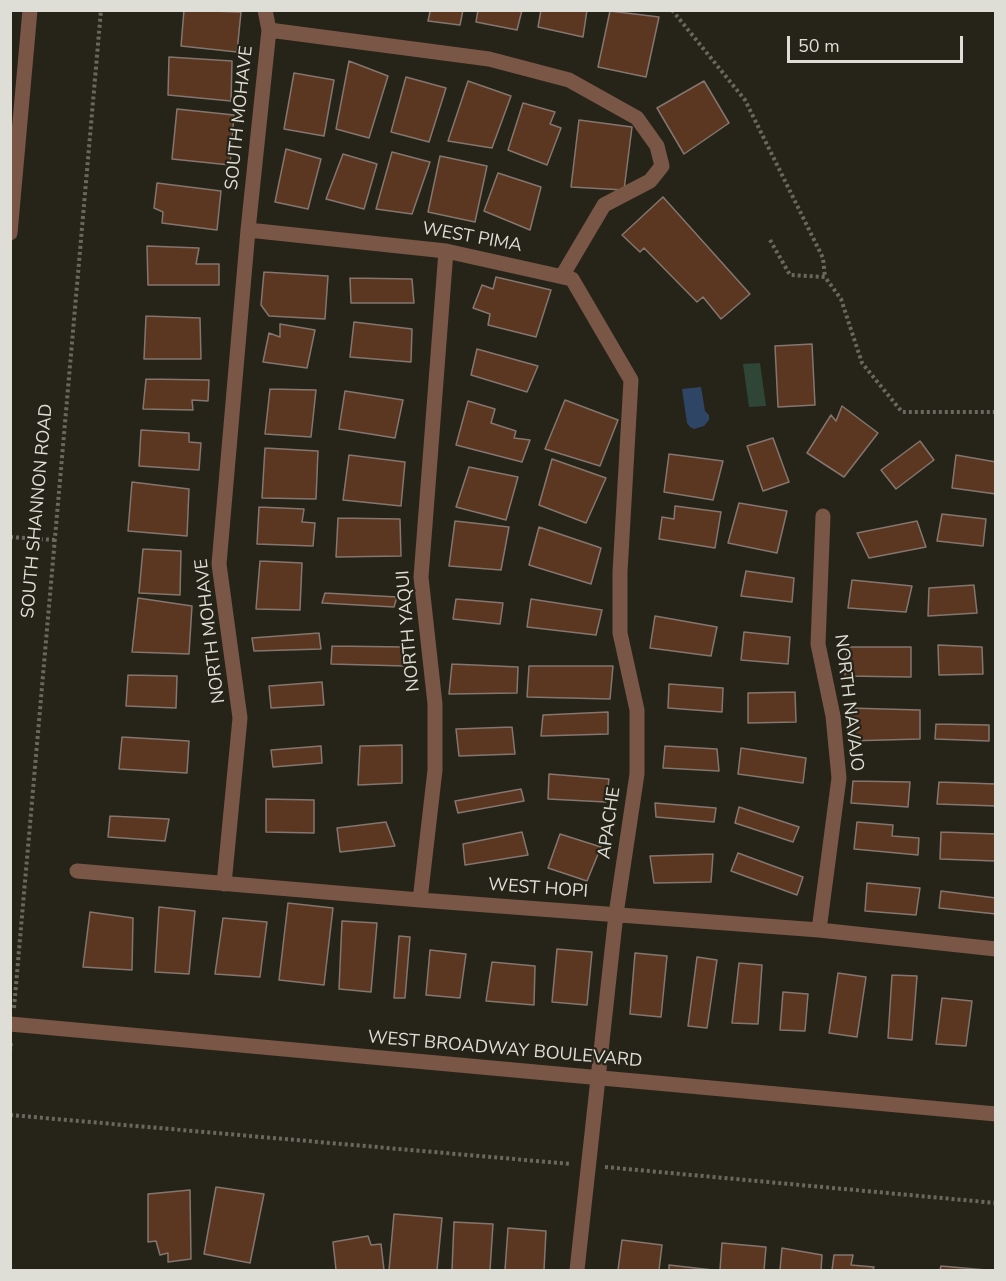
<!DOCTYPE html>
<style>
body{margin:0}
#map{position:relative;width:1006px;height:1281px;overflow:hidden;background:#262419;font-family:"Nunito Sans",sans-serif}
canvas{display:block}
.frame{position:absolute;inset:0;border:12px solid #dfded6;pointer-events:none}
.scale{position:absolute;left:787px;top:36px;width:176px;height:27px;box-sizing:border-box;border:3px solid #dfded6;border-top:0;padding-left:8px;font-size:18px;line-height:21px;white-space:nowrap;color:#dfded6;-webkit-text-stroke:4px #262419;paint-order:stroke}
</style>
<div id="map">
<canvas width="1006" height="1281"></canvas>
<div class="frame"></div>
<div class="scale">50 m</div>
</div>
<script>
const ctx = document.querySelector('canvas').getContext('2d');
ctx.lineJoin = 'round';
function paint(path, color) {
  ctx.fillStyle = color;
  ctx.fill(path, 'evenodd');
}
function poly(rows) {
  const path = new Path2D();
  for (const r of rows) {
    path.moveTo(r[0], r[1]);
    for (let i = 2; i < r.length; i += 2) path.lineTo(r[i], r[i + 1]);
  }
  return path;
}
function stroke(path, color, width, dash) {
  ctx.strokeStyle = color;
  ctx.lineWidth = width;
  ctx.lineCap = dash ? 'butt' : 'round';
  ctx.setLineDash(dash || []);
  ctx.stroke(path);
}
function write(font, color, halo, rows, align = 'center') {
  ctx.font = font + ' "Nunito Sans",sans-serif';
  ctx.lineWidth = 4.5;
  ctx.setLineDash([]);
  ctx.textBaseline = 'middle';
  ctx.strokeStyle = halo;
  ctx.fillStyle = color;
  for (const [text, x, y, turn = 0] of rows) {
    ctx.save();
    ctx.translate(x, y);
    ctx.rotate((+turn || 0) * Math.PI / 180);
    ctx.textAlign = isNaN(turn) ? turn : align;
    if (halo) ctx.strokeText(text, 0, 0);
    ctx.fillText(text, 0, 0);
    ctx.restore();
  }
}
const green = poly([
 [760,363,766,406,749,407,743,364]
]);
const water = poly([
 [701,387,705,411,709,415,709,420,704,426,694,429,690,427,687,423,682,389]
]);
const building = poly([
 [184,10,241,12,237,52,181,46,184,10],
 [425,10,463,10,460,25,428,21,430,12,425,10],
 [478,10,522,10,517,30,476,22,478,10],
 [541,10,587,10,583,37,538,27,541,10],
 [610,11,659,17,646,77,598,67,610,11],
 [169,57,232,61,231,101,168,95,169,57],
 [349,61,388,76,369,138,336,129,349,61],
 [294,73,334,80,324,136,284,129,294,73],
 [406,77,446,88,429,142,391,132,406,77],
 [468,81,511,96,492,148,448,141,468,81],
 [704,81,729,123,684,154,657,108,704,81],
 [523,103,555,112,550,124,561,128,547,165,508,150,523,103],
 [177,109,234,115,230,165,172,159,177,109],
 [579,120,632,127,624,190,571,187,579,120],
 [286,149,321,159,308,209,275,202,286,149],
 [392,152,430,162,412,214,376,209,392,152],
 [343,154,377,164,364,209,326,199,343,154],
 [440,156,487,166,475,222,428,212,440,156],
 [498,173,541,187,530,230,484,211,498,173],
 [157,183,221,191,217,230,162,223,163,212,154,208,157,183],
 [663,197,750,294,721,319,703,297,697,302,644,248,640,252,622,235,663,197],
 [147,246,199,248,196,264,219,264,219,285,148,285,147,246],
 [264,272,328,276,325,319,269,316,261,305,264,272],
 [496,277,551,290,536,337,488,325,490,314,473,308,482,285,493,289,496,277],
 [350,278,412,279,414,303,351,303,350,278],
 [146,316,200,318,201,359,144,359,146,316],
 [354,322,412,329,411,362,350,357,354,322],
 [280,324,315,330,307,368,263,362,269,333,280,337,280,324],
 [812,344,815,405,778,407,775,346,812,344],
 [477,349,538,366,527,392,471,375,477,349],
 [146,379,209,380,208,401,192,400,193,410,143,409,146,379],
 [270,389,316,390,311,437,265,434,270,389],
 [345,391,403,400,395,438,339,429,345,391],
 [565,400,618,420,600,466,545,449,565,400],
 [468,401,495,409,491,423,516,431,514,438,530,440,522,462,456,445,468,401],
 [842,406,878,433,844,477,807,453,831,415,836,421,842,406],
 [141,430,189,433,189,442,201,443,199,470,139,466,141,430],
 [773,438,789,482,763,491,747,446,773,438],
 [920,441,934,460,896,489,881,470,920,441],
 [265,448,318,451,316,499,262,498,265,448],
 [669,454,723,461,713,500,664,492,669,454],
 [349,455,405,462,401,506,343,500,349,455],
 [956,455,996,462,996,494,952,488,956,455],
 [552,459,606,478,586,523,539,505,552,459],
 [469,467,518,477,506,520,456,507,469,467],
 [132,482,189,489,187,536,128,531,132,482],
 [739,503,787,511,777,553,728,543,739,503],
 [675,506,721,512,715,548,659,539,662,517,674,519,675,506],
 [259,507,304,509,302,522,315,523,313,546,257,544,259,507],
 [942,514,986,519,983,546,937,541,942,514],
 [338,518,400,519,401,556,336,557,338,518],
 [455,521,509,527,501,570,449,566,455,521],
 [917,521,926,547,869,558,857,533,917,521],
 [539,527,601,548,591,584,529,565,539,527],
 [143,549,181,551,180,595,139,593,143,549],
 [260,561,302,563,300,610,256,609,260,561],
 [746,571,794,578,792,602,741,596,746,571],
 [852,580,912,586,906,612,848,608,852,580],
 [974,585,977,613,928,616,929,588,974,585],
 [325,593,397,597,394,607,322,603,325,593],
 [138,598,192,606,189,654,132,652,138,598],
 [456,599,503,603,500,624,453,619,456,599],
 [531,599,602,610,596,635,527,627,531,599],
 [655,616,717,627,711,656,650,648,655,616],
 [744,632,790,637,788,664,741,660,744,632],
 [319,633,321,649,254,651,252,638,319,633],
 [938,645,982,647,983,674,939,675,938,645],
 [332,646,405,647,405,666,331,664,332,646],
 [847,647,911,647,911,677,845,676,847,647],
 [452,664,518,667,517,693,449,694,452,664],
 [529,666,613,666,610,699,527,697,529,666],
 [128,675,177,676,176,708,126,706,128,675],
 [322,682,324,705,271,708,269,686,322,682],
 [669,684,723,688,722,712,668,708,669,684],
 [795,692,796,722,748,723,748,693,795,692],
 [849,708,920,710,920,739,848,741,849,708],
 [608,712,608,734,541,736,543,715,608,712],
 [936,724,989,725,989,741,935,739,936,724],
 [512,727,515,754,459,756,456,729,512,727],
 [122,737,189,741,187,773,119,769,122,737],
 [402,745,402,783,358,785,360,746,402,745],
 [321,746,322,763,273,767,271,750,321,746],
 [665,746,717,749,719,771,663,768,665,746],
 [741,748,806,758,803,783,738,774,741,748],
 [549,774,609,779,606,802,548,799,549,774],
 [853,781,910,782,908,807,851,803,853,781],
 [939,782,996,784,996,806,937,804,939,782],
 [521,789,524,801,458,813,455,801,521,789],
 [266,799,314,800,314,833,266,832,266,799],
 [655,803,716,808,714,822,656,817,655,803],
 [739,807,799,827,793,842,735,823,739,807],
 [110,816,169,819,165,841,108,837,110,816],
 [386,822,395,846,340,852,337,828,386,822],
 [857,822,893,825,892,836,919,838,918,855,854,849,857,822],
 [522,832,528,855,465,865,463,844,522,832],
 [941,832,996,834,995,861,940,859,941,832],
 [560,834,601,847,587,881,548,868,560,834],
 [738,853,803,877,797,895,731,871,738,853],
 [713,854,711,882,654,883,650,856,713,854],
 [867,883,920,888,916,915,865,911,867,883],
 [941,891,996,898,996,914,939,908,941,891],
 [288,903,333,908,324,985,279,980,288,903],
 [159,907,195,911,189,974,155,972,159,907],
 [90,912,133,918,132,970,83,967,90,912],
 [223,918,267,922,260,977,215,974,223,918],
 [342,921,377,923,371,992,339,989,342,921],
 [399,936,410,937,405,998,394,998,399,936],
 [557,949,592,952,587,1005,552,1002,557,949],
 [430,950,466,954,460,998,426,995,430,950],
 [635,953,667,956,661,1017,630,1014,635,953],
 [697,957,717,960,707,1028,688,1026,697,957],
 [492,962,535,966,534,1005,486,1001,492,962],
 [739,963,762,965,758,1024,732,1023,739,963],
 [838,973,866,977,857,1037,829,1033,838,973],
 [892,975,917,976,912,1040,888,1038,892,975],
 [783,992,808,994,805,1031,780,1030,783,992],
 [942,998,972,1001,966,1046,936,1044,942,998],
 [216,1187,264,1194,250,1263,204,1254,216,1187],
 [190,1190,191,1259,168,1262,168,1253,160,1255,156,1241,148,1242,148,1194,190,1190],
 [394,1214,442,1218,437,1270,389,1270,394,1214],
 [454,1222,493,1224,490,1270,452,1270,454,1222],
 [508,1228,546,1231,544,1270,505,1270,508,1228],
 [368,1236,371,1245,381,1244,384,1270,336,1270,333,1242,368,1236],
 [622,1240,662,1245,659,1270,618,1270,622,1240],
 [722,1243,766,1247,764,1270,720,1270,722,1243],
 [782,1248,822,1255,821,1270,780,1270,782,1248],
 [834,1255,853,1255,851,1265,874,1267,873,1270,832,1270,834,1255],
 [669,1265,713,1270,669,1270,669,1265],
 [941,1266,986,1270,940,1270,941,1266]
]);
const path = poly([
 [672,10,745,100,823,258,825,277],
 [770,240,790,275,825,277,841,299,862,363,902,412,996,412],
 [10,537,55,540],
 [14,1008,101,10],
 [10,1052,11,1042],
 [10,1115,571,1164],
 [605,1167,996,1203]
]);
const minor = poly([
 [269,30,489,59,569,80,637,118,657,146,662,166,650,181,604,205,562,276],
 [248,230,446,251,572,279,631,380,620,572,620,633,637,710,637,774,616,914,577,1270],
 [77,871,420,900,819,930,996,949],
 [224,884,240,718,219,564,248,230,269,30,265,10],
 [420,900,435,770,435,704,421,577,446,251],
 [819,930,839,778,833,716,818,644,823,516]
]);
const tertiary = poly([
 [10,233,30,10],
 [10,1024,996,1114]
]);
const streetNames = [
 ["SOUTH MOHAVE",240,118,-84],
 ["WEST PIMA",472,238,10],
 ["SOUTH SHANNON ROAD",38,511,-85],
 ["NORTH MOHAVE",211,631,-97],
 ["NORTH YAQUI",409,631,-95],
 ["NORTH NAVAJO",848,703,83],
 ["APACHE",610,823,-82],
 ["WEST HOPI",538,889,4],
 ["WEST BROADWAY BOULEVARD",505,1050,5]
];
paint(green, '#2f4636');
paint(water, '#2f4565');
paint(building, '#5b3721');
stroke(building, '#84766f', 1.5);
stroke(path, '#6a685e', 4, [3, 3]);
stroke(minor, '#7a5646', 15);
stroke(tertiary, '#7a5646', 15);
write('18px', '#dfded6', '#262419', streetNames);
</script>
